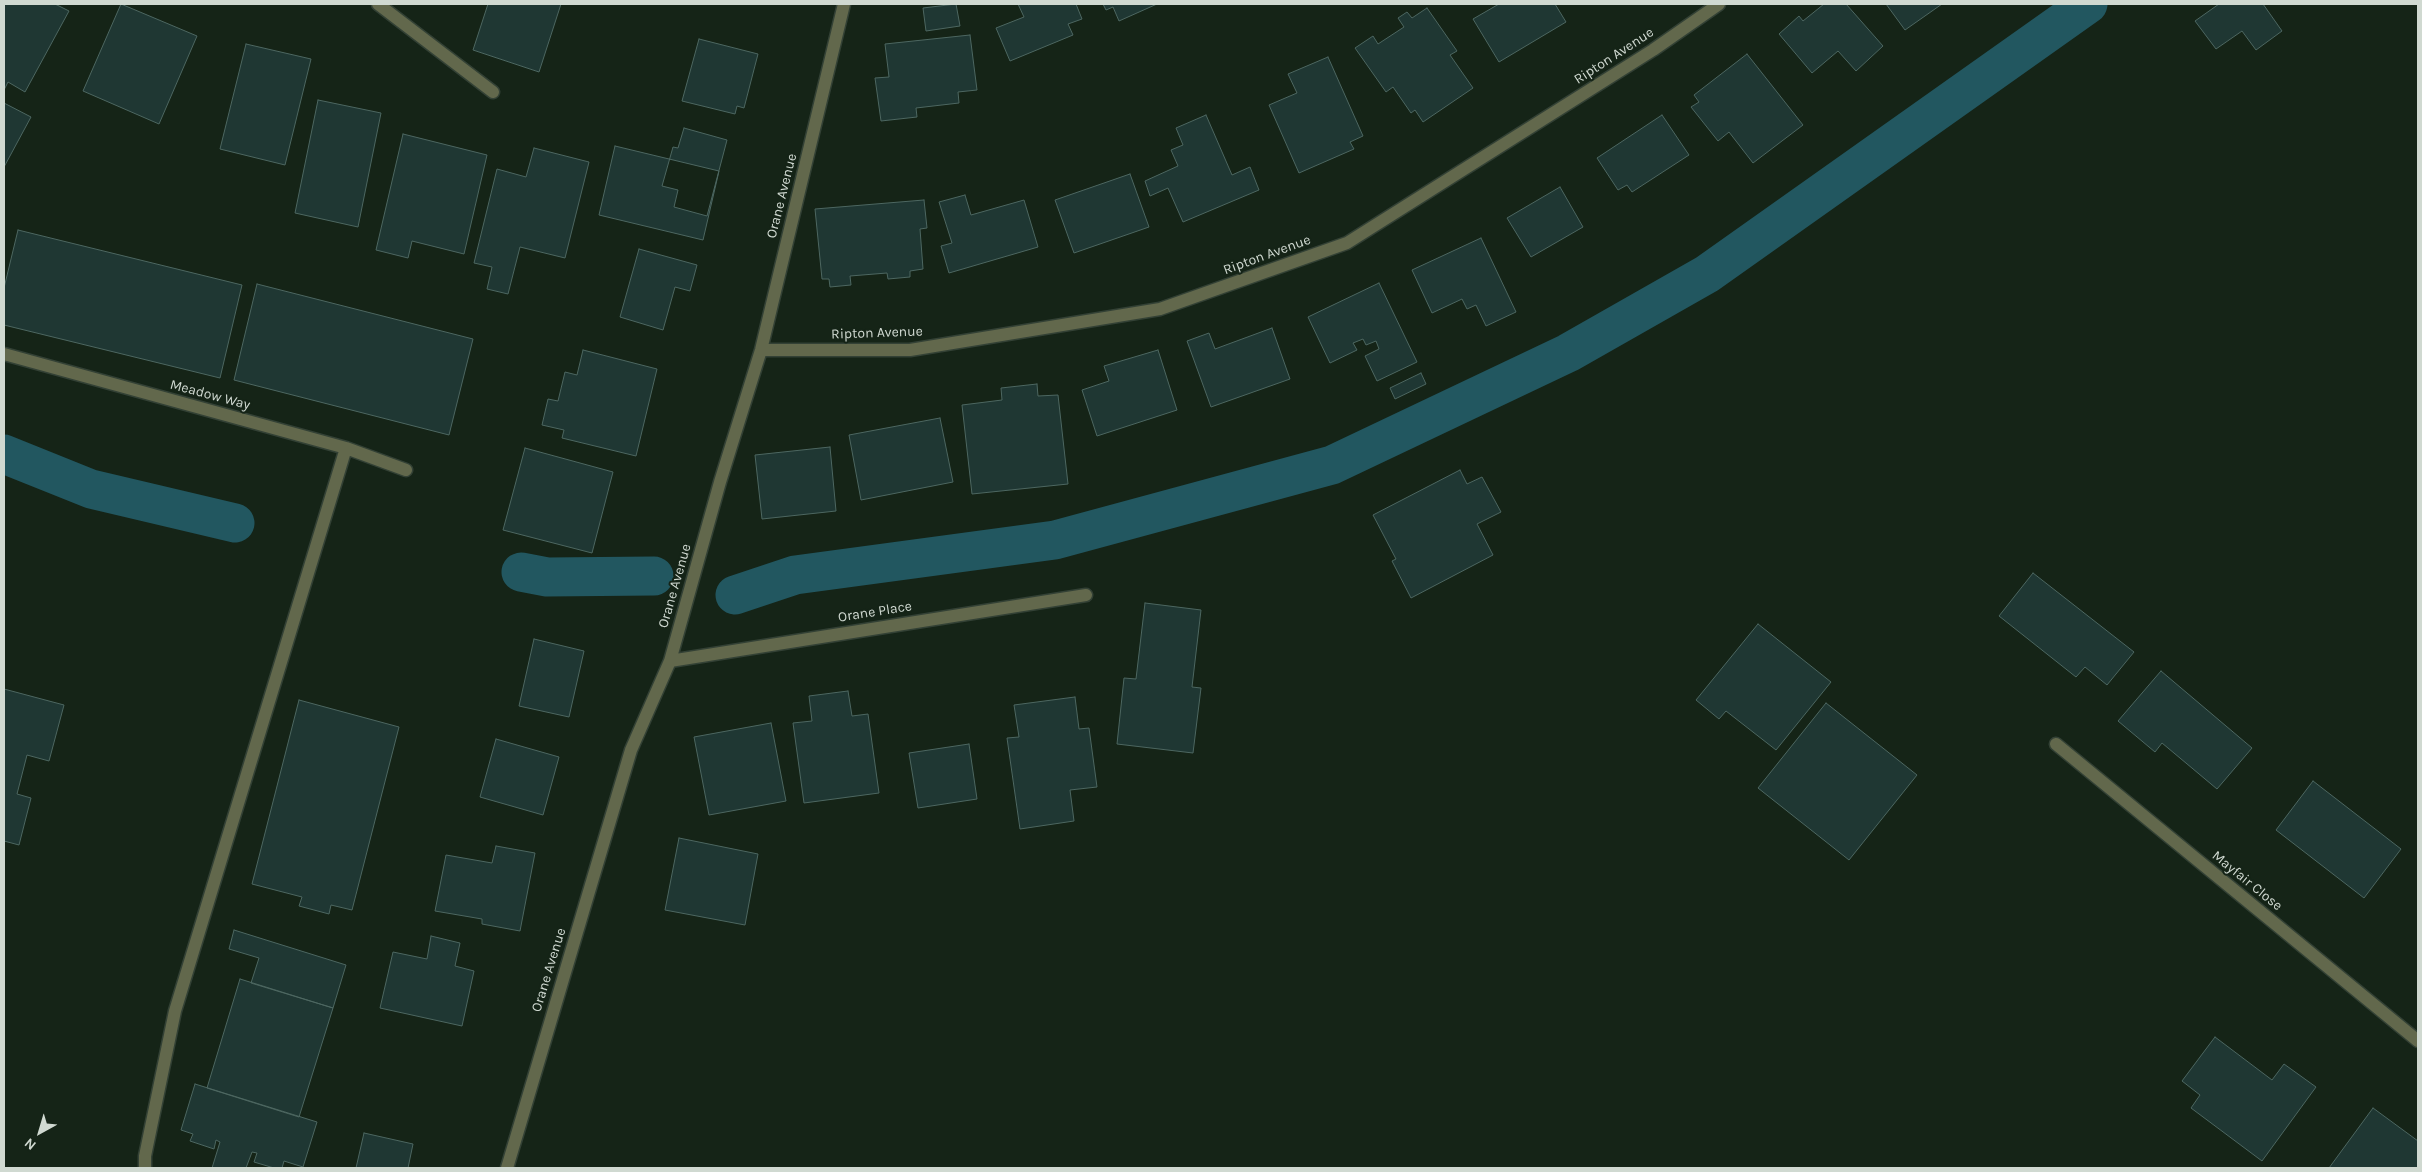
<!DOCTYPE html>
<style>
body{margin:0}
#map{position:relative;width:2422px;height:1172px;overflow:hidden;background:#152417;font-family:Karla,sans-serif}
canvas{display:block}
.frame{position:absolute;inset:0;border:5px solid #d0d9d1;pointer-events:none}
.north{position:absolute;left:15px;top:1107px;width:50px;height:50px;-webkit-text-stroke:4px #152417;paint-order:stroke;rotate:219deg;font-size:14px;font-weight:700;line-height:20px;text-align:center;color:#d0d9d1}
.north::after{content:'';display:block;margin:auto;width:18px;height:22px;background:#d0d9d1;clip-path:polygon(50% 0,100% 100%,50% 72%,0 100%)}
</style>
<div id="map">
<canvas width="2422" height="1172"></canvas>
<div class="frame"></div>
<div class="north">N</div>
</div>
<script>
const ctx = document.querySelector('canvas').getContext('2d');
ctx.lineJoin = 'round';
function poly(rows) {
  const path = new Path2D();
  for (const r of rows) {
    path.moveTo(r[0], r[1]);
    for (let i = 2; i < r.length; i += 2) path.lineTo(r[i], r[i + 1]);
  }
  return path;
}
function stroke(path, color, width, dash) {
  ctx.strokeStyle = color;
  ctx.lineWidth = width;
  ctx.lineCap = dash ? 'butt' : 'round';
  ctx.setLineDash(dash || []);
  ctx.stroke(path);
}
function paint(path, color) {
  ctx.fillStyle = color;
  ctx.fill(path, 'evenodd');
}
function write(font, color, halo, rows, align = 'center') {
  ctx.font = font + ' Karla,sans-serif';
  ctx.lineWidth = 4;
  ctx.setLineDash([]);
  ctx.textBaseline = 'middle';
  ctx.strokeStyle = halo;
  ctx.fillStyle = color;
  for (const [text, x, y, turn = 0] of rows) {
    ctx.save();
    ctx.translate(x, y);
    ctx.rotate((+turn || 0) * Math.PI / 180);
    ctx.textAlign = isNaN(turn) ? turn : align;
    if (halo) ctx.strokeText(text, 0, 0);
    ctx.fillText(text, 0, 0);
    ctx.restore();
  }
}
const canal = poly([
 [4,454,91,489,235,523],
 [521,572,547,577,654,576],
 [735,595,795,575,1055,540,1332,465,1568,353,1707,274,2088,4]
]);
const building = poly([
 [4,4,55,4,69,11,25,92,8,82,4,90,4,4],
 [121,4,197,36,159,124,83,91,121,4],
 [488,4,561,4,539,72,473,50,488,4],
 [956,4,960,26,926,31,923,8,956,4],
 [1018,4,1076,4,1082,19,1068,24,1073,35,1010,61,996,28,1024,17,1018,4],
 [1103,4,1157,4,1119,21,1113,7,1106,10,1103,4],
 [1499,4,1555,4,1566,22,1499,62,1473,19,1499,4],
 [1824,4,1846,4,1883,46,1856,71,1838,51,1812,73,1779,34,1799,16,1803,21,1824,4],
 [1886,4,1942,4,1905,30,1886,4],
 [2219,4,2263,4,2282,31,2256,50,2242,31,2216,49,2195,21,2219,4],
 [1427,8,1457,51,1450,55,1473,88,1423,122,1415,110,1411,113,1393,87,1386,92,1355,48,1373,36,1378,44,1404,27,1398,18,1407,12,1412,18,1427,8],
 [970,35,977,90,958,92,959,103,916,108,917,117,881,121,875,78,889,77,885,44,970,35],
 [699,39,758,54,744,108,737,106,735,114,682,101,699,39],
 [246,44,311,59,285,165,220,149,246,44],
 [1747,54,1803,125,1753,163,1729,132,1718,141,1691,107,1699,102,1694,95,1747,54],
 [1328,57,1363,136,1350,142,1354,149,1299,173,1269,105,1297,93,1288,74,1328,57],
 [318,100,381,113,358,227,295,213,318,100],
 [4,103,31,117,4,167,4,103],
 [1206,115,1232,175,1250,167,1259,190,1183,222,1168,188,1150,196,1145,181,1178,166,1171,150,1183,145,1176,128,1206,115],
 [1662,115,1689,155,1632,192,1627,185,1618,190,1597,158,1662,115],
 [684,128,727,140,707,216,674,207,678,190,662,186,673,147,678,148,684,128],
 [403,134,487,155,464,254,412,241,408,258,376,250,403,134],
 [615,146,719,171,703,240,599,215,615,146],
 [534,148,589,162,565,258,520,247,508,294,487,289,492,267,474,263,497,169,526,177,534,148],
 [1130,174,1149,227,1074,253,1055,200,1130,174],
 [1560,187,1583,227,1531,257,1507,218,1560,187],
 [965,195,971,215,1024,200,1038,247,949,273,941,246,952,243,939,202,965,195],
 [924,200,927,228,920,229,923,269,910,271,910,277,888,279,887,273,850,276,851,285,830,287,829,279,822,279,815,209,924,200],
 [18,230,242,285,220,378,4,325,4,288,18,230],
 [1481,238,1516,312,1486,326,1476,305,1467,309,1462,299,1432,313,1412,270,1481,238],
 [639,249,697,265,690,291,675,287,663,330,620,317,639,249],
 [1379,283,1417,362,1377,381,1365,356,1379,349,1376,341,1366,345,1363,339,1353,343,1357,350,1330,363,1308,317,1379,283],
 [257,284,473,339,449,435,234,380,257,284],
 [1272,328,1290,379,1211,407,1187,341,1209,333,1215,349,1272,328],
 [583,350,657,369,636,456,562,438,564,430,542,425,548,399,558,401,565,372,577,375,583,350],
 [1158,350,1177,410,1097,436,1082,390,1109,381,1104,366,1158,350],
 [1421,373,1426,384,1395,399,1390,388,1421,373],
 [1037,384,1038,396,1058,395,1068,484,972,494,962,405,1002,400,1001,388,1037,384],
 [940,418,953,482,861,500,849,435,940,418],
 [830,447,836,511,762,519,755,455,830,447],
 [525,448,613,472,592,553,503,530,525,448],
 [1460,470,1467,484,1482,477,1501,512,1477,524,1493,555,1411,598,1392,561,1396,559,1373,515,1460,470],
 [2033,573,2134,652,2107,685,2085,667,2076,677,1999,616,2033,573],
 [1145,603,1201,610,1192,687,1201,688,1193,753,1117,744,1124,678,1136,679,1145,603],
 [1758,624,1831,682,1776,750,1726,711,1719,719,1696,700,1758,624],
 [534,639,584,651,569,717,519,706,534,639],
 [2161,671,2252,748,2217,789,2162,743,2155,752,2118,721,2161,671],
 [4,689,64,705,49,761,27,755,17,794,31,798,19,845,4,841,4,689],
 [848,691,852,716,868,714,879,793,804,803,793,723,812,721,809,696,848,691],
 [1075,697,1079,729,1089,728,1097,787,1070,790,1074,821,1020,829,1007,738,1019,737,1014,705,1075,697],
 [299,700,399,727,352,910,331,905,329,914,299,906,302,897,252,884,299,700],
 [1826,703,1917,775,1849,860,1758,788,1826,703],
 [771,723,786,801,709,815,694,737,771,723],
 [496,739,559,757,543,815,480,797,496,739],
 [969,744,977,799,918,808,909,753,969,744],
 [2313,781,2401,849,2364,898,2276,830,2313,781],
 [679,838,758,854,745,925,665,910,679,838],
 [496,846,535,853,520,931,482,924,482,919,435,911,446,855,492,863,496,846],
 [234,930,346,965,333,1008,251,983,259,958,229,949,234,930],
 [431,936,460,943,455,966,474,971,462,1026,380,1008,393,952,427,959,431,936],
 [240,979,333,1008,299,1117,207,1088,240,979],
 [2215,1037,2272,1080,2284,1064,2316,1087,2262,1161,2191,1108,2200,1095,2182,1081,2215,1037],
 [195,1084,317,1122,303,1167,284,1161,282,1168,274,1168,254,1162,257,1153,252,1152,246,1168,212,1168,220,1142,216,1140,214,1149,190,1141,193,1134,181,1130,195,1084],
 [2373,1108,2418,1141,2418,1168,2329,1168,2373,1108],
 [364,1133,413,1144,408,1168,356,1168,364,1133]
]);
const minor = poly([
 [378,4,493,92],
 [761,350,910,350,1160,309,1347,243,1653,50,1719,4],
 [4,354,346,448,406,470],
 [670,661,1086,595],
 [2056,744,2418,1041],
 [145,1168,145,1156,175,1011,346,448],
 [507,1168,631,750,670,661,720,482,761,350,844,4]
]);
const streetNames = [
 ["Ripton Avenue",1614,56,-33],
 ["Orane Avenue",782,196,-76],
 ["Ripton Avenue",1267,255,-20],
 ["Ripton Avenue",877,333,-2],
 ["Meadow Way",210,395,15],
 ["Orane Avenue",675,586,-74],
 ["Orane Place",875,612,-9],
 ["Mayfair Close",2247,881,39],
 ["Orane Avenue",549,970,-73]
];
stroke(canal, '#225760', 39);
paint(building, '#1f3733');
stroke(building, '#4d6761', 1);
stroke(minor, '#334135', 15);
stroke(minor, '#62684c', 12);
write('14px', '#d0d9d1', '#152417', streetNames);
</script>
